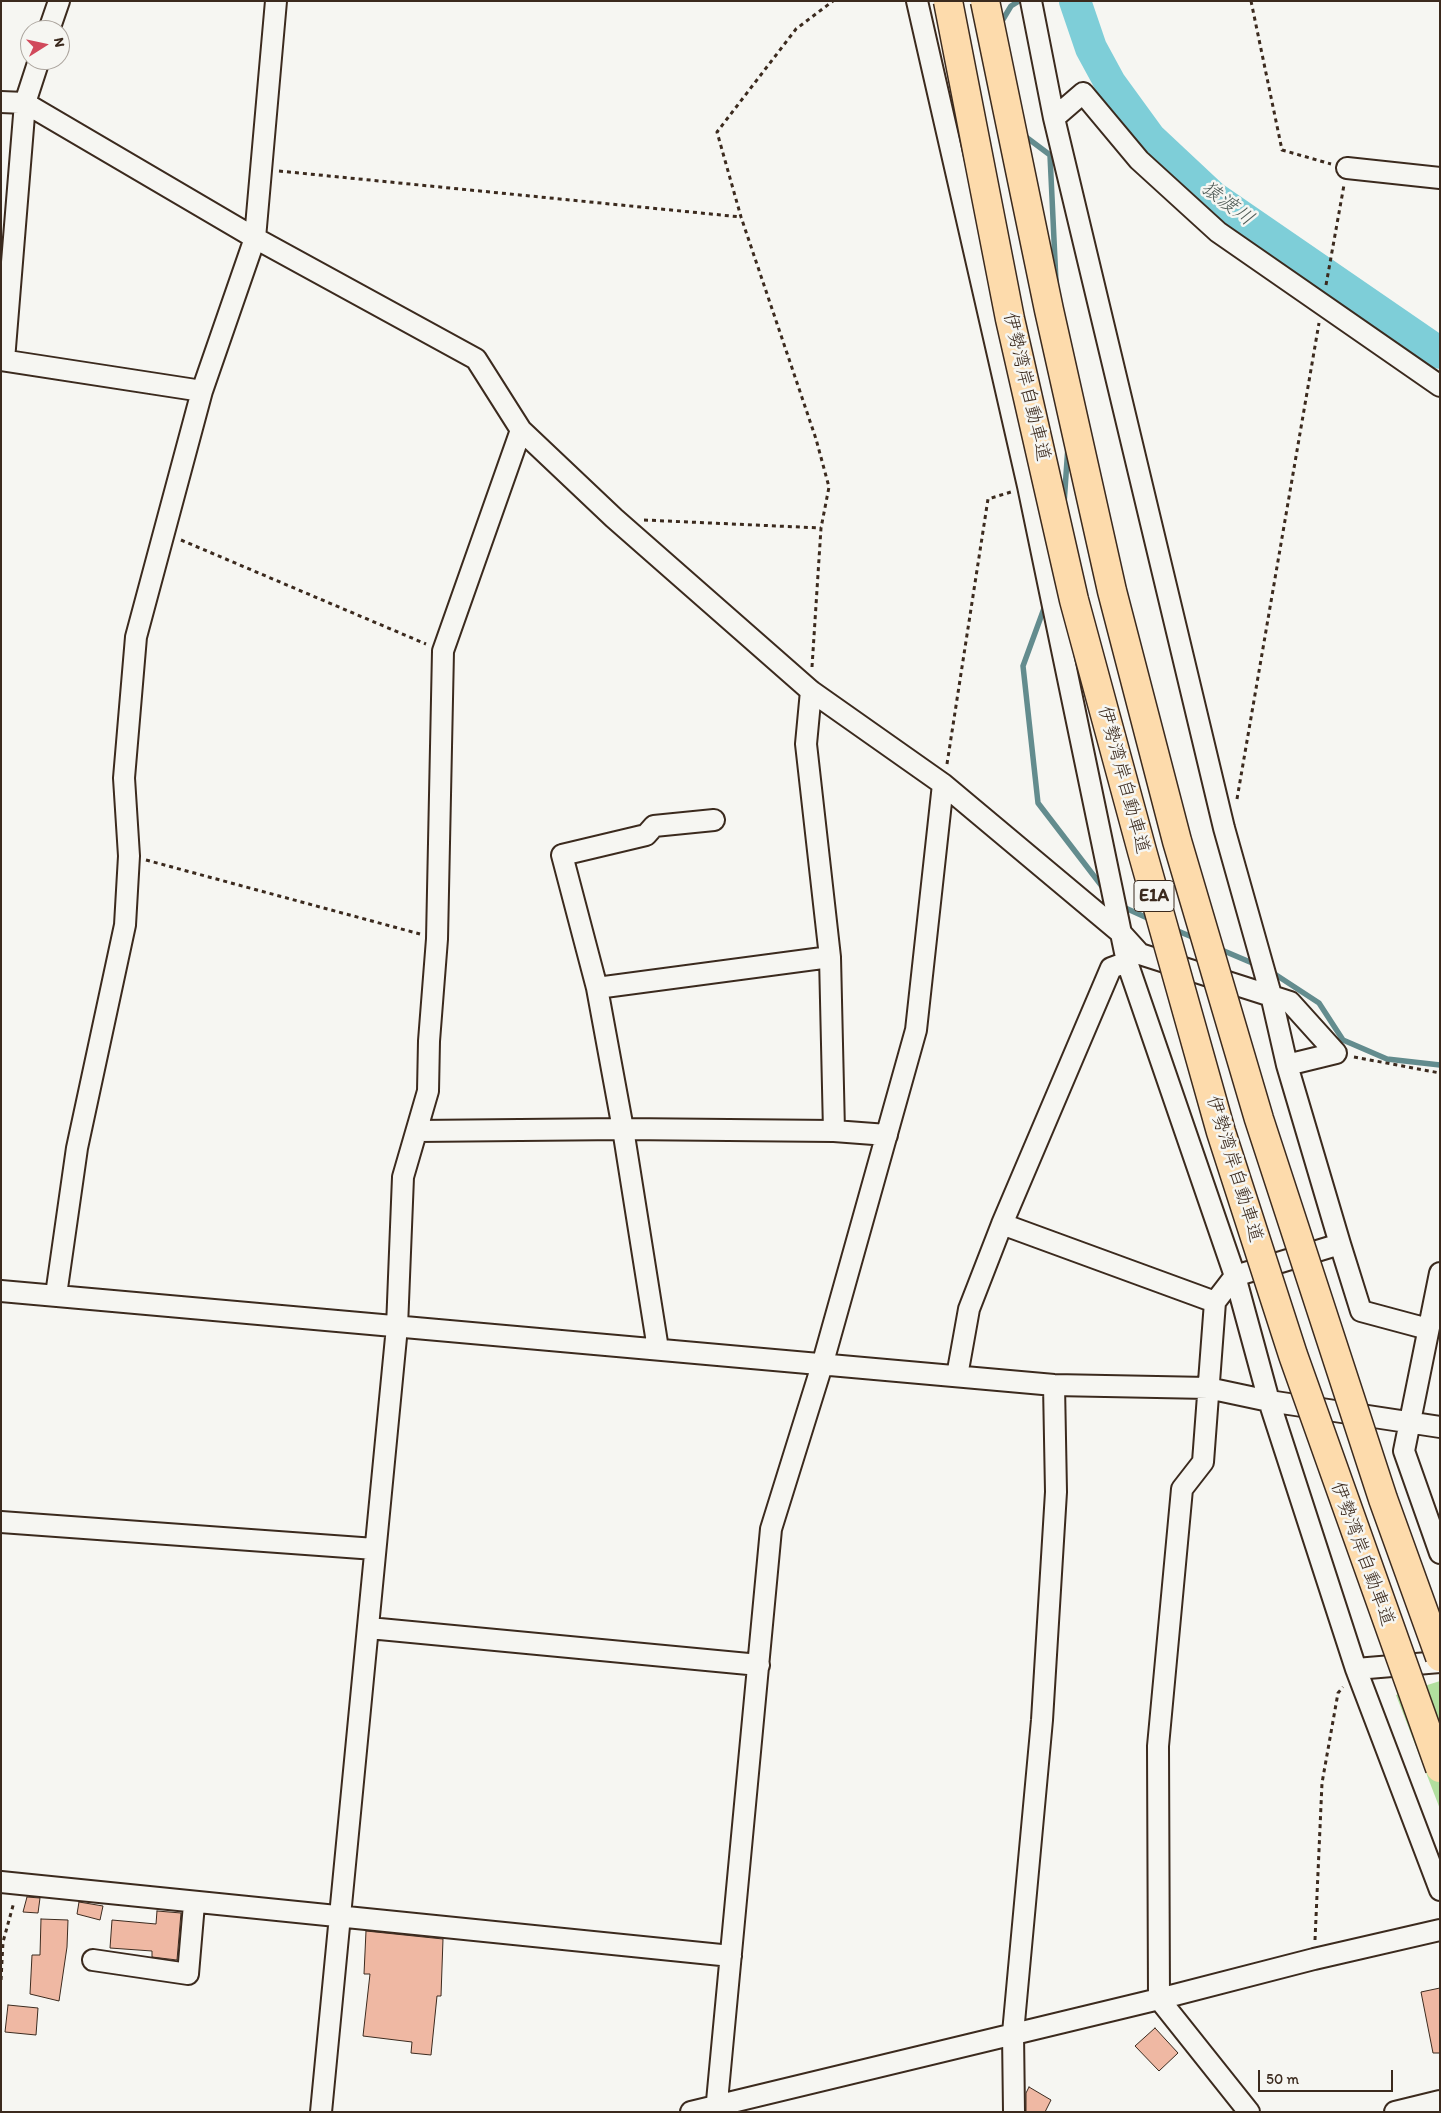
<!DOCTYPE html>
<meta charset="utf-8">
<style>
body{margin:0}
#map{position:relative;width:1441px;height:2113px;overflow:hidden;background:#f6f6f2;font-family:Itim,sans-serif}
canvas{display:block}
.frame{position:absolute;inset:0;border:2px solid #3b2a1e;pointer-events:none}
.north{position:absolute;left:20px;top:20px;width:50px;height:50px;box-sizing:border-box;background:#f6f6f2;border:1px solid #aba49d;border-radius:50%;rotate:80deg;font-size:14px;font-weight:700;line-height:20px;text-align:center;color:#3b2a1e}
.north::after{content:'';display:block;margin:auto;width:18px;height:22px;background:#d1495b;clip-path:polygon(50% 0,100% 100%,50% 72%,0 100%)}
.scale{position:absolute;left:1258px;top:2070px;width:135px;height:22px;box-sizing:border-box;border:2px solid #3b2a1e;border-top:0;padding-left:6px;font-size:15px;line-height:18px;white-space:nowrap;color:#3b2a1e;-webkit-text-stroke:4px #f6f6f2;paint-order:stroke}
</style>
<div id="map">
<canvas width="1441" height="2113"></canvas>
<div class="frame"></div>
<div class="north">N</div>
<div class="scale">50 m</div>
</div>
<script>
const ctx = document.querySelector('canvas').getContext('2d');
ctx.lineJoin = 'round';
function paint(path, color) {
  ctx.fillStyle = color;
  ctx.fill(path, 'evenodd');
}
function poly(rows) {
  const path = new Path2D();
  for (const r of rows) {
    path.moveTo(r[0], r[1]);
    for (let i = 2; i < r.length; i += 2) path.lineTo(r[i], r[i + 1]);
  }
  return path;
}
function stroke(path, color, width, dash) {
  ctx.strokeStyle = color;
  ctx.lineWidth = width;
  ctx.lineCap = dash ? 'butt' : 'round';
  ctx.setLineDash(dash || []);
  ctx.stroke(path);
}
function write(font, color, halo, rows, align = 'center') {
  ctx.font = font + ' Itim,"Klee One",sans-serif';
  ctx.lineWidth = 5;
  ctx.setLineDash([]);
  ctx.textBaseline = 'middle';
  ctx.strokeStyle = halo;
  ctx.fillStyle = color;
  for (const [text, x, y, turn = 0] of rows) {
    ctx.save();
    ctx.translate(x, y);
    ctx.rotate((+turn || 0) * Math.PI / 180);
    ctx.textAlign = isNaN(turn) ? turn : align;
    if (halo) ctx.strokeText(text, 0, 0);
    ctx.fillText(text, 0, 0);
    ctx.restore();
  }
}
const green = poly([
 [1440,1681,1440,1809,1396,1695]
]);
const stream = poly([
 [999,26,1011,6,1019,1],
 [1022,134,1050,155,1056,282],
 [1064,504,1068,446],
 [1046,603,1023,666,1038,803,1104,889],
 [1121,906,1154,921],
 [1173,929,1197,939],
 [1217,948,1257,965],
 [1270,971,1319,1003,1343,1040,1387,1059,1440,1065]
]);
const river = poly([
 [1075,1,1091,48,1110,83,1150,138,1213,197,1440,353]
]);
const building = poly([
 [27,1897,40,1898,38,1913,23,1912,27,1897],
 [79,1902,103,1906,100,1920,77,1914,79,1902],
 [157,1911,181,1913,177,1960,152,1957,152,1951,110,1948,112,1920,156,1924,157,1911],
 [41,1919,68,1920,67,1947,59,2001,30,1994,32,1955,40,1955,41,1919],
 [366,1931,443,1939,441,1996,437,1996,431,2055,411,2053,412,2042,363,2036,370,1974,364,1974,366,1931],
 [1440,1988,1440,2053,1433,2053,1421,1992,1440,1988],
 [8,2005,38,2008,36,2035,5,2032,8,2005],
 [1155,2028,1178,2053,1159,2071,1135,2046,1155,2028],
 [1029,2087,1051,2100,1045,2112,1026,2112,1026,2093,1029,2087]
]);
const path = poly([
 [1251,1,1282,150,1331,164],
 [279,171,741,217],
 [1326,285,1344,185],
 [644,520,821,528],
 [181,540,426,644],
 [812,667,821,528,829,487,816,439,741,217,717,132,796,29,833,1],
 [947,764,988,499,1011,492],
 [1237,799,1319,323],
 [146,860,420,934],
 [1354,1057,1440,1073],
 [1315,1940,1322,1783,1338,1693,1343,1687],
 [1,1980,3,1942,14,1902]
]);
const minor = poly([
 [917,1,1028,486,1127,962,1235,1276,1269,1401,1356,1669,1440,1890],
 [1031,1,1054,118,1224,828,1271,995,1287,1065,1340,1244,1361,1311,1428,1329],
 [49,30,59,1],
 [1,102,25,103,255,238,476,359,521,430,614,518,811,691,943,784,1121,933,1140,954,1290,1002,1336,1053,1287,1065],
 [1054,118,1083,93,1139,160,1218,232,1440,386],
 [1347,168,1440,178],
 [1,360,202,391],
 [4,360,25,103,39,60],
 [811,691,806,744,830,957,834,1131],
 [597,988,830,957],
 [417,1131,623,1129,834,1131,887,1135],
 [1002,1224,1215,1302],
 [1440,1273,1404,1451,1440,1553],
 [1,1291,1054,1385,1208,1388,1269,1401,1440,1427],
 [56,1295,77,1148,125,925,129,856,124,778,136,637,202,391,255,238,276,1],
 [658,1349,623,1129,597,988,562,855,646,835,654,826,714,820],
 [957,1376,969,1309,1002,1224,1111,968,1127,962],
 [1,1522,375,1549],
 [369,1628,759,1665],
 [1356,1669,1440,1662],
 [1,1882,731,1956],
 [93,1960,188,1974,194,1904],
 [321,2112,397,1327,403,1177,428,1091,429,1041,437,939,443,651,521,430],
 [691,2112,1159,1999,1314,1959,1440,1930],
 [716,2112,771,1529,823,1362,916,1030,943,784],
 [1014,2112,1013,2033,1042,1720,1056,1492,1054,1385],
 [1249,2112,1159,1999,1158,1746,1182,1489,1203,1462,1215,1302,1235,1276,1340,1244],
 [1395,2112,1440,2101]
]);
const highwayBridge = poly([
 [948,1,1010,319,1074,600,1142,851,1221,1132,1293,1355,1440,1768],
 [985,1,1049,310,1112,591,1177,841,1259,1119,1383,1499,1440,1657]
]);
const shields = [
 [1154,896,40]
];
const shieldNames = [
 ["E1A",1154,896]
];
const streetNames = [
 ["伊勢湾岸自動車道",1026,387,77],
 ["伊勢湾岸自動車道",1123,780,75],
 ["伊勢湾岸自動車道",1234,1169,73],
 ["伊勢湾岸自動車道",1362,1554,70]
];
const waterNames = [
 ["猿渡川",1227,204,37]
];
paint(green, '#b1df9e');
stroke(stream, '#638c8e', 5.5);
stroke(river, '#7eced8', 32);
paint(building, '#efb8a3');
stroke(building, '#3b2a1e', 1);
stroke(minor, '#3b2a1e', 24);
stroke(path, '#3b2a1e', 3, [4, 4]);
stroke(minor, '#f6f6f2', 20);
stroke(highwayBridge, '#3b2a1e', 31, []);
stroke(highwayBridge, '#fddbac', 28);
for (const [x, y, w] of shields) {
  const box = new Path2D();
  box.roundRect(x - w / 2, y - 15.5, w, 31, 4);
  ctx.fillStyle = '#f6f6f2';
  ctx.fill(box);
  stroke(box, '#3b2a1e', 1);
}
write('bold 18px', '#3b2a1e', null, shieldNames);
write('19px', '#3b2a1e', '#f6f6f2', streetNames);
write('italic 20px', '#4f5b56', '#f6f6f2', waterNames);
</script>
